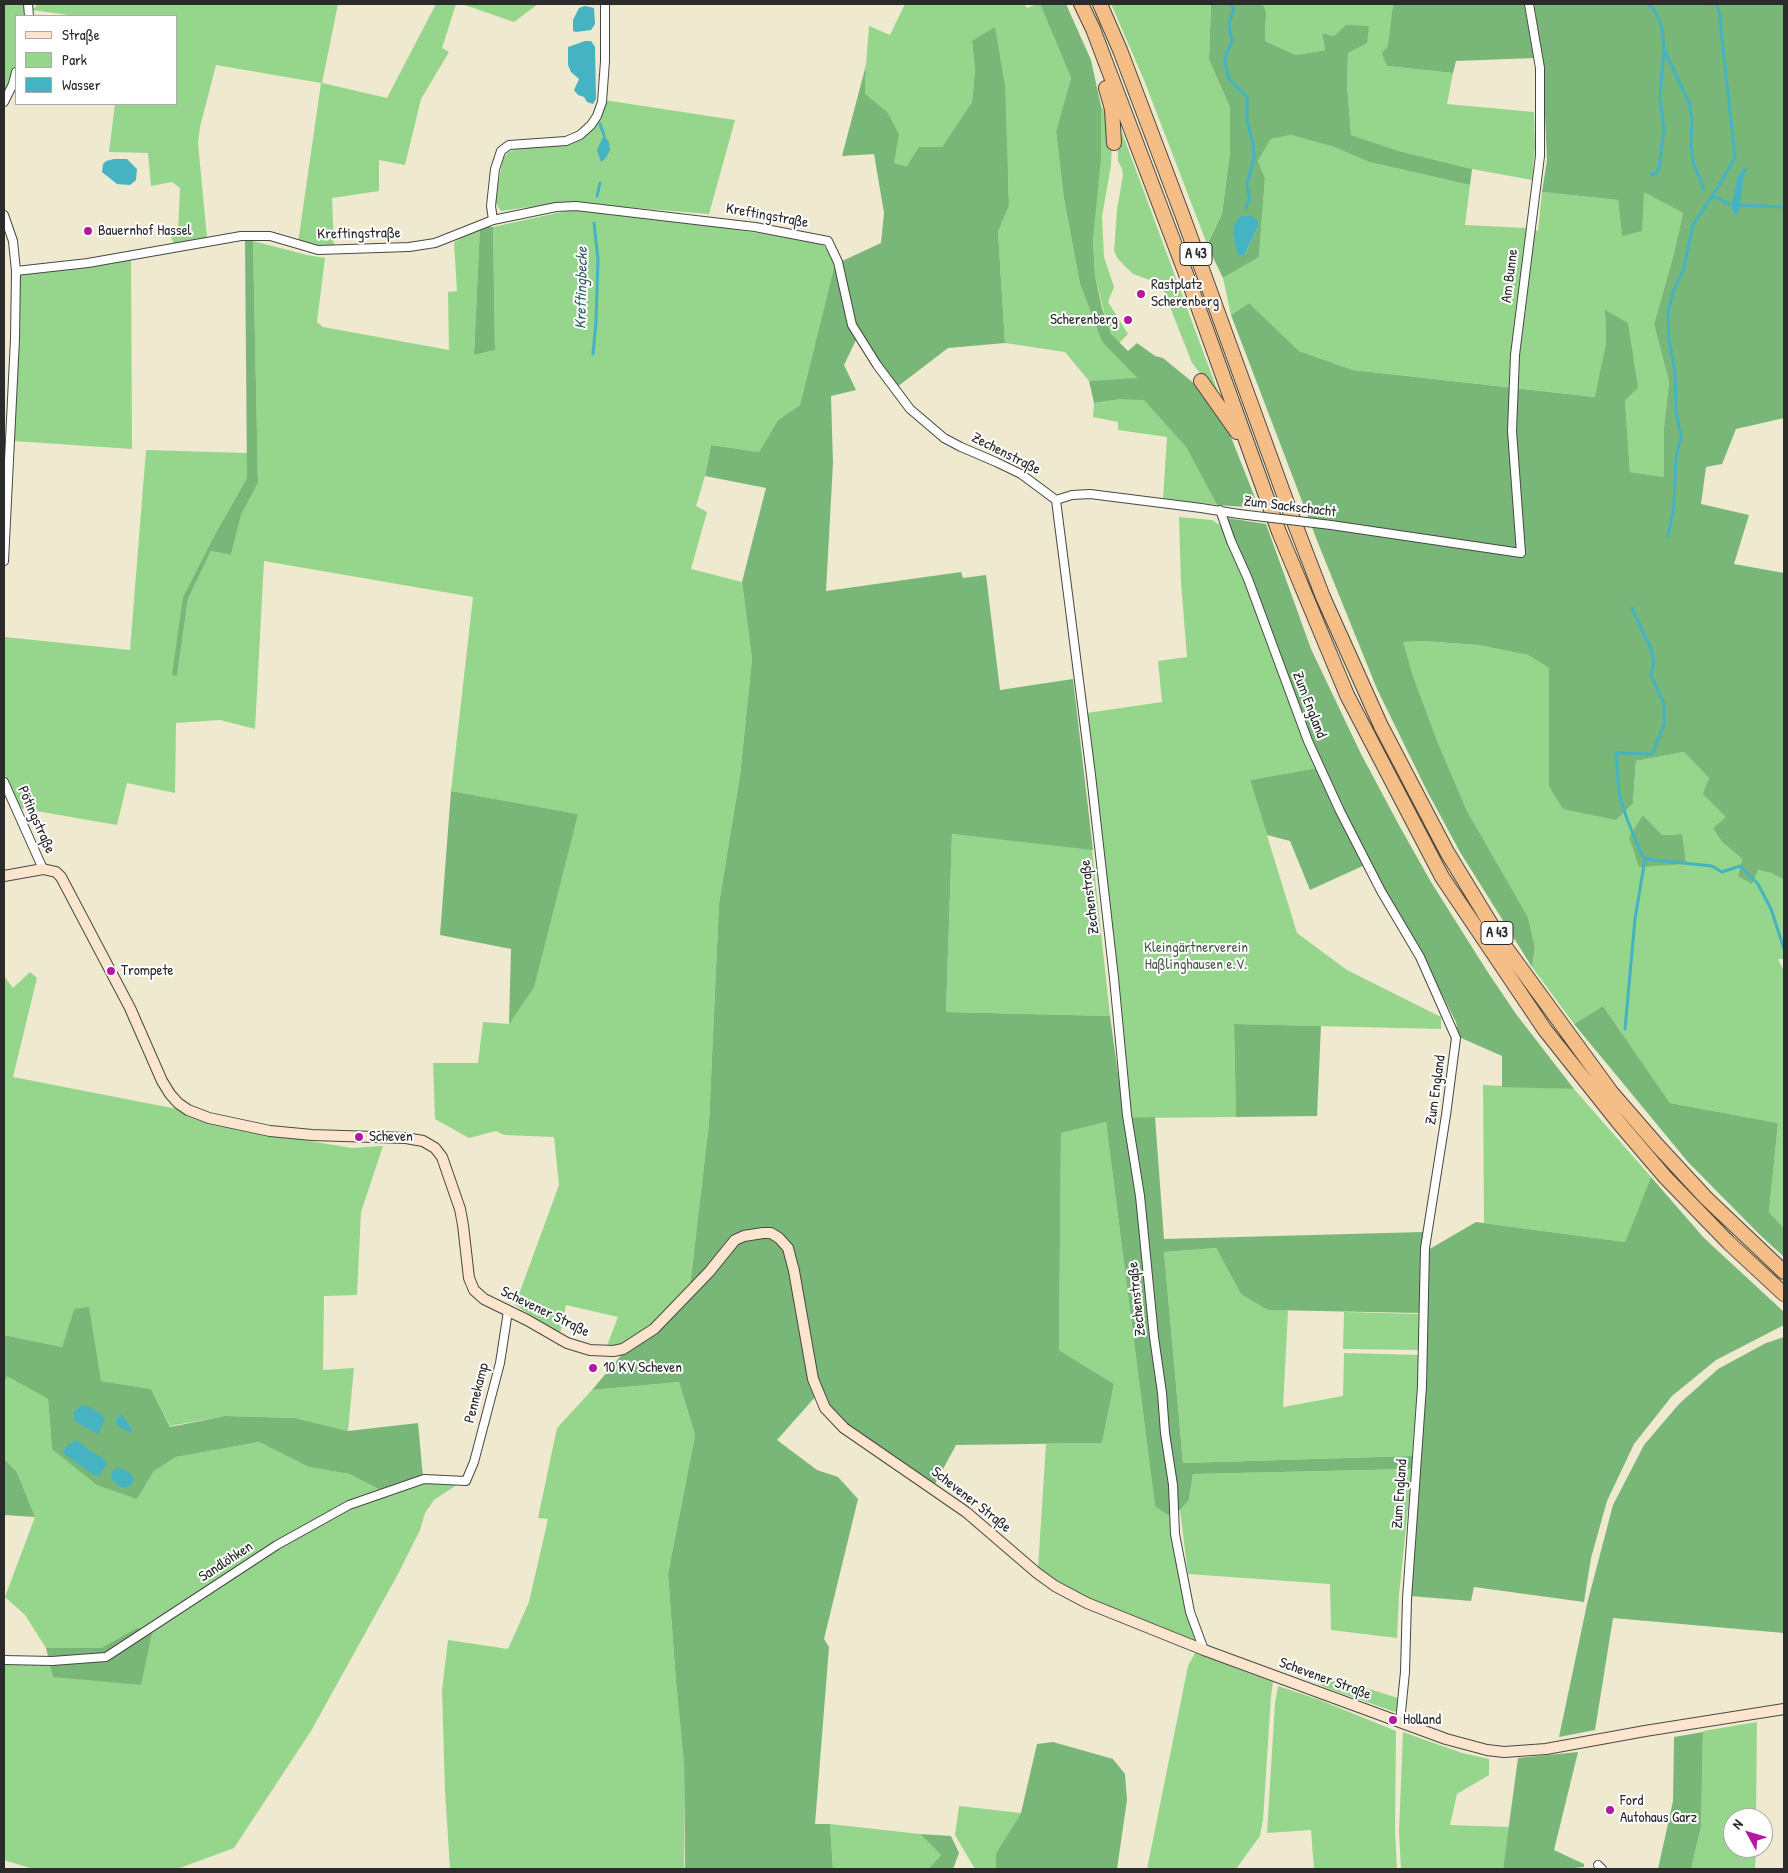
<!DOCTYPE html>
<meta charset="utf-8">
<style>
body{margin:0}
#map{position:relative;width:1788px;height:1873px;overflow:hidden;background:#efe9cf;font-family:"Patrick Hand",sans-serif}
canvas{display:block}
.frame{position:absolute;inset:0;border:5px solid #2b2b2b;pointer-events:none}
.legend{position:absolute;left:15px;top:15px;width:162px;height:90px;box-sizing:border-box;background:#fff;border:1px solid #aaa;margin:0;padding:6px 9px;list-style:none;font-size:15px;color:#2b2b2b}
.legend li{display:flex;align-items:center;gap:10px;height:25px}
.legend b{width:25px;border:1px solid #aaa}
.north{position:absolute;left:1723px;top:1808px;width:50px;height:50px;box-sizing:border-box;background:#fff;border:1px solid #aaa;border-radius:50%;rotate:309deg;font-size:14px;font-weight:700;line-height:20px;text-align:center;color:#2b2b2b}
.north::after{content:'';display:block;margin:auto;width:18px;height:22px;background:#b5179e;clip-path:polygon(50% 0,100% 100%,50% 72%,0 100%)}
</style>
<div id="map">
<canvas width="1788" height="1873"></canvas>
<div class="frame"></div>
<ul class="legend">
<li><b style="height:6px;background:#fbe5cf"></b>Straße</li>
<li><b style="height:14px;background:#95d68c"></b>Park</li>
<li><b style="height:14px;background:#46b3c3"></b>Wasser</li>
</ul>
<div class="north">N</div>
</div>
<script>
const ctx = document.querySelector('canvas').getContext('2d');
ctx.lineJoin = 'round';
function paint(path, color) {
  ctx.fillStyle = color;
  ctx.fill(path, 'evenodd');
}
function poly(rows) {
  const path = new Path2D();
  for (const r of rows) {
    path.moveTo(r[0], r[1]);
    for (let i = 2; i < r.length; i += 2) path.lineTo(r[i], r[i + 1]);
  }
  return path;
}
function stroke(path, color, width, dash) {
  ctx.strokeStyle = color;
  ctx.lineWidth = width;
  ctx.lineCap = dash ? 'butt' : 'round';
  ctx.setLineDash(dash || []);
  ctx.stroke(path);
}
function write(font, color, halo, rows, align = 'center') {
  ctx.font = font + ' "Patrick Hand",sans-serif';
  ctx.lineWidth = 4;
  ctx.setLineDash([]);
  ctx.textBaseline = 'middle';
  ctx.strokeStyle = halo;
  ctx.fillStyle = color;
  for (const [text, x, y, turn = 0] of rows) {
    ctx.save();
    ctx.translate(x, y);
    ctx.rotate((+turn || 0) * Math.PI / 180);
    ctx.textAlign = isNaN(turn) ? turn : align;
    if (halo) ctx.strokeText(text, 0, 0);
    ctx.fillText(text, 0, 0);
    ctx.restore();
  }
}
const green = poly([
 [4,4,26,4,26,16,16,16,16,63,11,83,4,95],
 [39,4,338,4,322,83,387,98,436,4,456,4,442,48,449,52,421,99,405,165,379,160,379,191,332,198,334,247,318,247,298,243,321,83,216,65,200,127,198,143,207,238,174,244,170,234,178,232,180,188,172,182,151,186,148,153,109,152,115,104,176,104,176,16,77,16,31,10],
 [462,4,538,4,514,22],
 [905,4,1024,4,1027,8,1036,4,1040,4,1071,78,1056,133,1064,199,1080,284,1102,342,1138,379,1089,381,1065,352,1005,343,998,232,1009,204,1008,174,972,41,975,71,972,102,942,147,919,147,908,166,894,163,865,94,866,65,869,26,890,35],
 [1111,4,1211,4,1209,60,1230,107,1230,152,1222,214,1207,244,1144,80],
 [1263,4,1393,4,1387,66,1453,73,1447,104,1534,112,1535,147,1532,180,1472,169,1399,151,1351,135,1347,84,1348,52,1347,26,1334,36,1322,33,1325,50,1296,55,1265,41,1266,12],
 [604,100,735,120,709,214,565,202,501,211,495,202,503,158,509,152,518,148,579,137],
 [1101,106,1108,116,1112,139,1111,165,1102,217,1104,257,1114,287,1108,302,1128,334,1119,343,1111,334,1107,324,1095,276,1093,240,1100,155],
 [1117,119,1221,400,1192,363,1161,284,1133,274,1118,259,1114,251,1117,210,1123,175,1122,169,1118,161],
 [1291,135,1334,147,1369,162,1470,185,1465,225,1526,228,1538,231,1542,192,1618,200,1622,235,1643,191,1683,213,1673,257,1654,324,1669,382,1664,427,1664,477,1630,472,1625,400,1605,310,1606,343,1596,397,1353,370,1299,351,1249,303,1231,315,1223,278,1259,257,1265,178,1258,161,1271,139],
 [575,209,707,225,822,243,835,263,800,405,778,420,759,452,711,445,705,476,696,506,707,512,691,569,742,582,752,659,740,776,719,903,709,1123,690,1286,652,1326,622,1346,606,1348,618,1317,566,1305,560,1334,515,1305,559,1185,554,1137,504,1135,496,1131,469,1138,435,1119,433,1063,478,1063,483,1022,509,1024,578,814,451,791,473,597,264,561,255,729,220,720,176,723,175,793,127,783,117,825,19,808,4,773,5,637,130,650,146,450,247,453,247,478,214,536,183,597,177,676,188,599,211,551,231,555,241,515,258,483,253,241,307,255,325,258,317,322,323,327,449,350,448,292,457,291,454,242,480,226,474,355,495,350,493,227],
 [131,259,132,449,14,441,20,274],
 [1121,399,1144,399,1186,447,1217,505,1163,499,1167,437,1118,430,1118,422,1093,417,1094,403],
 [1179,517,1212,520,1220,525,1244,580,1295,716,1317,768,1250,780,1297,933,1347,970,1441,1017,1441,1029,1234,1024,1236,1117,1130,1118,1119,983,1087,713,1162,702,1158,661,1187,657,1181,582],
 [1422,641,1478,645,1528,655,1549,668,1549,786,1633,803,1636,761,1684,752,1709,778,1704,794,1727,817,1713,828,1722,842,1742,859,1738,876,1757,870,1771,873,1784,880,1784,959,1778,959,1784,971,1784,1228,1769,1212,1778,1123,1670,1103,1603,1006,1574,1024,1532,967,1535,948,1528,917,1467,811,1438,743,1412,673,1402,642],
 [1643,815,1662,835,1682,834,1639,866],
 [952,834,1092,849,1110,1016,946,1012],
 [30,972,37,978,13,1077,177,1109,189,1117,204,1122,248,1131,352,1148,383,1146,361,1212,357,1295,324,1296,323,1370,354,1368,348,1431,295,1418,225,1416,170,1426,151,1389,101,1381,74,1309,62,1347,4,1335,4,976,13,988],
 [1483,1085,1574,1089,1651,1177,1625,1242,1484,1223],
 [1106,1122,1155,1505,1169,1516,1179,1576,1195,1640,1099,1603,1059,1583,1038,1568,1046,1444,1102,1443,1114,1384,1059,1350,1061,1133],
 [1216,1248,1241,1294,1288,1311,1283,1407,1343,1396,1344,1353,1420,1355,1412,1456,1183,1463,1164,1252],
 [1344,1312,1421,1314,1421,1350,1343,1349],
 [7,1375,48,1399,52,1449,137,1499,154,1471,176,1457,259,1442,309,1467,349,1474,387,1494,424,1481,461,1482,434,1500,425,1513,420,1530,398,1574,311,1731,234,1848,177,1869,33,1869,4,1860,4,1663,51,1665,53,1677,137,1628,101,1648,46,1648,25,1615,5,1597,35,1517,17,1472,4,1459,4,1383],
 [679,1382,695,1435,668,1574,676,1681,684,1760,684,1869,450,1869,445,1791,442,1691,448,1640,508,1649,529,1602,548,1519,538,1518,557,1428,592,1390],
 [1412,1469,1399,1595,1397,1638,1331,1630,1330,1584,1188,1574,1180,1510,1189,1500,1193,1474],
 [1196,1651,1232,1667,1273,1682,1271,1696,1263,1820,1260,1836,1236,1869,1147,1869,1188,1666],
 [1316,1672,1401,1699,1400,1705,1395,1712,1324,1687,1315,1681],
 [1278,1686,1320,1700,1396,1731,1395,1831,1397,1869,1314,1869,1311,1830,1267,1833,1275,1703],
 [1757,1722,1756,1818,1733,1818,1733,1848,1756,1848,1755,1869,1691,1869,1701,1827,1703,1731],
 [1403,1732,1462,1753,1489,1759,1489,1775,1457,1794,1450,1825,1509,1827,1503,1869,1401,1869,1399,1832],
 [959,1806,1021,1813,996,1853,996,1869,975,1869,955,1835],
 [830,1824,920,1834,941,1855,940,1856,928,1869,833,1869]
]);
const forest = poly([
 [1040,4,1066,4,1091,60,1101,106,1101,157,1093,240,1095,276,1102,308,1111,334,1128,351,1137,343,1155,356,1163,358,1201,389,1229,432,1259,508,1217,505,1186,447,1144,400,1121,399,1094,403,1089,381,1137,378,1102,342,1080,284,1064,199,1056,132,1071,78],
 [1211,4,1263,4,1266,12,1265,41,1296,55,1325,50,1322,33,1334,36,1346,25,1369,26,1367,43,1348,53,1347,84,1351,135,1399,151,1472,169,1470,185,1369,162,1334,147,1291,135,1271,139,1258,161,1265,178,1259,257,1223,278,1207,245,1222,214,1230,152,1230,107,1209,60],
 [1234,224,1258,227,1245,254],
 [1393,4,1524,4,1534,58,1456,61,1453,73,1387,66,1382,53,1388,46],
 [1534,4,1784,4,1784,418,1736,429,1722,464,1706,467,1701,504,1749,515,1734,564,1784,573,1784,880,1771,873,1758,870,1752,884,1738,876,1742,859,1722,842,1713,828,1726,817,1703,794,1709,778,1684,752,1636,761,1633,803,1616,820,1563,809,1549,786,1549,668,1528,655,1478,645,1422,641,1403,642,1412,673,1438,743,1467,811,1528,917,1535,948,1532,967,1460,852,1427,791,1377,689,1318,543,1231,315,1249,303,1299,351,1353,370,1595,397,1606,343,1605,310,1628,323,1638,388,1625,400,1630,472,1664,477,1664,427,1669,382,1654,324,1673,257,1683,213,1644,192,1642,231,1622,236,1618,200,1542,192,1547,160,1543,68],
 [995,27,1005,86,1009,205,998,232,1005,343,948,348,897,387,855,325,840,262,881,243,884,213,874,154,842,156,866,65,865,94,887,112,899,134,894,163,907,166,919,147,942,147,972,102,975,71,972,41],
 [480,226,493,227,495,350,474,355],
 [245,240,253,241,258,483,241,515,231,555,211,551,188,599,177,676,172,675,183,597,214,536,247,478],
 [835,263,850,327,856,340,844,365,856,390,831,396,833,463,826,591,961,572,963,578,986,575,1000,690,1073,679,1093,850,952,834,946,1012,1110,1016,1124,1118,1155,1117,1164,1239,1424,1232,1421,1313,1268,1310,1241,1294,1216,1248,1164,1252,1183,1463,1412,1456,1412,1469,1193,1474,1189,1500,1180,1510,1169,1516,1155,1506,1106,1122,1061,1133,1059,1350,1114,1384,1102,1443,956,1445,935,1484,876,1447,845,1425,827,1405,816,1377,781,1236,751,1232,690,1286,709,1123,719,903,740,776,752,659,742,582,766,488,705,476,711,445,759,452,778,420,800,405],
 [1227,518,1266,524,1311,649,1361,754,1400,827,1431,882,1487,971,1516,1014,1574,1089,1502,1087,1502,1056,1459,1037,1456,1022,1436,983,1391,901,1367,864,1310,890,1290,841,1267,835,1250,780,1317,768],
 [451,791,578,814,534,987,509,1024,511,949,440,935],
 [1643,815,1662,835,1682,834,1686,864,1639,867,1629,837],
 [1603,1006,1670,1103,1778,1123,1769,1212,1784,1228,1784,1257,1758,1233,1688,1162,1574,1024],
 [1234,1024,1321,1026,1317,1116,1236,1117],
 [1651,1177,1704,1238,1784,1312,1784,1325,1716,1360,1672,1396,1634,1444,1607,1501,1591,1558,1584,1602,1474,1587,1471,1601,1410,1596,1428,1250,1476,1222,1625,1242],
 [770,1235,786,1248,816,1396,777,1440,817,1470,838,1477,858,1499,824,1639,829,1647,815,1824,830,1824,833,1869,685,1869,684,1763,676,1681,668,1574,695,1435,679,1382,592,1390,623,1353,736,1243,745,1238],
 [89,1307,101,1381,151,1389,170,1427,225,1416,295,1418,348,1431,418,1423,423,1477,382,1491,349,1474,309,1467,259,1442,176,1457,154,1471,137,1499,97,1485,52,1449,48,1399,7,1376,4,1383,4,1335,62,1347,74,1309],
 [1784,1337,1784,1633,1613,1618,1595,1730,1559,1737,1587,1604,1613,1505,1644,1445,1679,1404,1718,1369,1766,1343],
 [4,1459,17,1472,35,1517,4,1515],
 [137,1628,153,1628,141,1685,53,1677,46,1648,101,1648],
 [1703,1732,1701,1827,1691,1869,1658,1869,1673,1801,1674,1737],
 [1053,1742,1113,1759,1125,1774,1127,1800,1117,1869,996,1869,996,1853,1021,1813,1037,1744],
 [1578,1752,1554,1850,1584,1864,1584,1867,1564,1869,1503,1869,1518,1758],
 [920,1834,951,1836,959,1853,953,1869,928,1869,941,1855]
]);
const water = poly([
 [585,6,594,8,595,24,591,30,576,32,573,31,573,20,579,8],
 [585,41,591,41,595,47,596,99,593,104,587,102,584,97,578,95,574,90,579,79,571,72,568,65,568,47],
 [604,135,609,142,610,150,606,158,601,162,597,150],
 [114,159,127,159,137,169,136,180,130,185,117,184,102,172,103,164,106,161],
 [1743,168,1748,170,1744,174,1739,213,1736,214,1733,212,1732,204,1737,178],
 [1241,216,1251,216,1258,221,1258,227,1245,254,1238,256,1233,234,1234,224],
 [81,1406,87,1406,100,1413,105,1420,98,1434,76,1422,73,1413],
 [121,1414,131,1427,132,1433,117,1426,116,1419],
 [77,1440,86,1448,104,1459,107,1463,100,1475,95,1476,63,1453,66,1446],
 [118,1468,126,1470,132,1475,134,1480,130,1486,125,1488,119,1486,113,1481,111,1475,113,1471]
]);
const stream = poly([
 [1232,4,1233,11,1229,24,1232,42,1226,54,1225,63,1229,79,1247,97,1247,121,1253,143,1254,158,1247,184,1249,199,1246,208],
 [1648,4,1655,11,1662,28,1664,49,1689,103,1692,120,1691,144,1693,162,1704,189],
 [600,124,604,135],
 [1651,175,1656,173,1659,168,1664,130,1660,96,1664,50],
 [597,196,600,183],
 [1711,198,1719,198,1726,203,1732,204],
 [1740,205,1784,207],
 [593,354,596,322,598,259,594,223],
 [1668,536,1674,506,1676,457,1681,437,1676,411,1675,371,1669,340,1668,312,1673,293,1684,268,1693,225,1720,184,1735,157,1719,11,1717,4,1710,4],
 [1632,608,1651,649,1654,662,1651,675,1664,704,1664,725,1652,754,1616,753,1619,794,1627,819,1641,853,1645,859,1712,866,1722,872,1740,866,1758,884,1771,909,1784,949],
 [1625,1029,1635,919,1645,859]
]);
const street = poly([
 [28,4,29,16],
 [4,102,13,84,16,72],
 [4,215,13,241,16,271,15,339,4,561],
 [493,220,491,206,495,169,501,151,509,145,566,141,580,135,591,125,597,116,602,102,605,61,605,4],
 [16,271,88,263,241,236,270,236,318,250,409,247,435,243,493,220,556,207,576,206,755,227,828,241,838,262,852,325,877,365,910,409,944,438,961,447,996,462,1021,474,1056,500,1091,775,1114,978,1127,1115,1140,1196,1154,1337,1162,1393,1165,1433,1173,1485,1175,1534,1190,1612,1204,1650],
 [1056,500,1072,495,1090,494,1201,508,1239,514],
 [1220,510,1231,541,1248,579,1308,741,1340,811,1381,891,1420,957,1456,1038,1446,1115,1425,1248,1422,1386,1407,1599,1405,1672,1400,1722],
 [1331,525,1521,553,1512,431,1515,355,1540,156,1540,68,1529,4],
 [4,782,43,869],
 [4,1660,52,1661,106,1657,277,1545,349,1505,424,1479,466,1481,474,1462,500,1363,508,1311],
 [1598,1865,1602,1869]
]);
const secondary = poly([
 [4,876,43,869,56,872,61,877,130,1008,162,1081,170,1094,178,1103,188,1110,209,1118,270,1131,312,1135,406,1138,423,1141,435,1148,442,1157,460,1209,463,1225,469,1278,474,1290,484,1299,527,1320,567,1343,590,1350,613,1351,623,1349,654,1329,709,1272,735,1240,744,1236,763,1233,771,1233,779,1238,788,1248,794,1271,813,1379,825,1408,844,1428,966,1512,1037,1573,1055,1586,1087,1603,1204,1650,1446,1739,1487,1750,1504,1752,1546,1749,1645,1731,1784,1709]
]);
const highway = poly([
 [1081,4,1093,29,1192,290,1279,532,1347,695,1442,877,1545,1030,1619,1123,1665,1177,1729,1243,1784,1294],
 [1100,4,1120,50,1182,214,1288,506,1323,597,1381,726,1447,852,1503,944,1611,1092,1657,1145,1706,1198,1784,1272],
 [1106,88,1112,109,1114,143],
 [1201,381,1237,432]
]);
const streetBridge = poly([
 [1239,514,1331,525]
]);
const markers = [
 [88,231,5,"#b5179e"],
 [1141,294,5,"#b5179e"],
 [1128,320,5,"#b5179e"],
 [111,971,5,"#b5179e"],
 [359,1137,5,"#b5179e"],
 [593,1368,5,"#b5179e"],
 [1393,1720,5,"#b5179e"],
 [1610,1810,5,"#b5179e"]
];
const shields = [
 [1196,254,32],
 [1497,933,32]
];
const shieldNames = [
 ["A 43",1196,254],
 ["A 43",1497,933]
];
const streetNames = [
 ["Kreftingstraße",767,216,10],
 ["Kreftingstraße",359,234,-1],
 ["Am Bunne",1510,276,-83],
 ["Zechenstraße",1006,454,27],
 ["Zum Sackschacht",1290,507,7],
 ["Zum England",1309,705,69],
 ["Pötingstraße",36,820,66],
 ["Zechenstraße",1090,897,-97],
 ["Zum England",1436,1090,-82],
 ["Zechenstraße",1137,1299,-96],
 ["Schevener Straße",545,1312,26],
 ["Pennekamp",477,1393,-76],
 ["Zum England",1400,1494,-86],
 ["Schevener Straße",971,1500,38],
 ["Sandlöhken",226,1562,-33],
 ["Schevener Straße",1325,1679,20]
];
const poiNames = [
 ["Bauernhof Hassel",98,231],
 ["Rastplatz",1151,285],
 ["Scherenberg",1151,302],
 ["Scherenberg",1118,320,"right"],
 ["Trompete",121,971],
 ["Scheven",369,1137],
 ["10 KV Scheven",603,1368],
 ["Holland",1403,1720],
 ["Ford",1620,1801],
 ["Autohaus Garz",1620,1818]
];
const parkNames = [
 ["Kleingärtnerverein",1196,948],
 ["Haßlinghausen e.V.",1196,965]
];
const waterNames = [
 ["Kreftingbecke",582,288,-89]
];
paint(green, '#95d68c');
paint(forest, '#78b778');
paint(water, '#46b3c3');
stroke(stream, '#46b3c3', 3);
stroke(street, '#484844', 10);
stroke(secondary, '#484844', 12);
stroke(highway, '#484844', 16);
stroke(street, '#fff', 8);
stroke(secondary, '#fbe5cf', 10);
stroke(highway, '#f6be87', 14);
stroke(streetBridge, '#484844', 10, []);
stroke(streetBridge, '#fff', 8);
for (const [x, y, r, color] of markers) {
  const dot = new Path2D();
  dot.arc(x, y, r, 0, 2 * Math.PI);
  ctx.fillStyle = color;
  ctx.fill(dot);
  stroke(dot, '#fff', 2);
}
for (const [x, y, w] of shields) {
  const box = new Path2D();
  box.roundRect(x - w / 2, y - 11.5, w, 23, 4);
  ctx.fillStyle = '#fff';
  ctx.fill(box);
  stroke(box, '#2b2b2b', 1);
}
write('bold 14px', '#2b2b2b', null, shieldNames);
write('15px', '#2b2b2b', '#fff', streetNames);
write('15px', '#2b2b2b', '#fff', poiNames, 'left');
write('15px', '#4b5e48', '#fff', parkNames);
write('italic 16px', '#366168', '#fff', waterNames);
</script>
